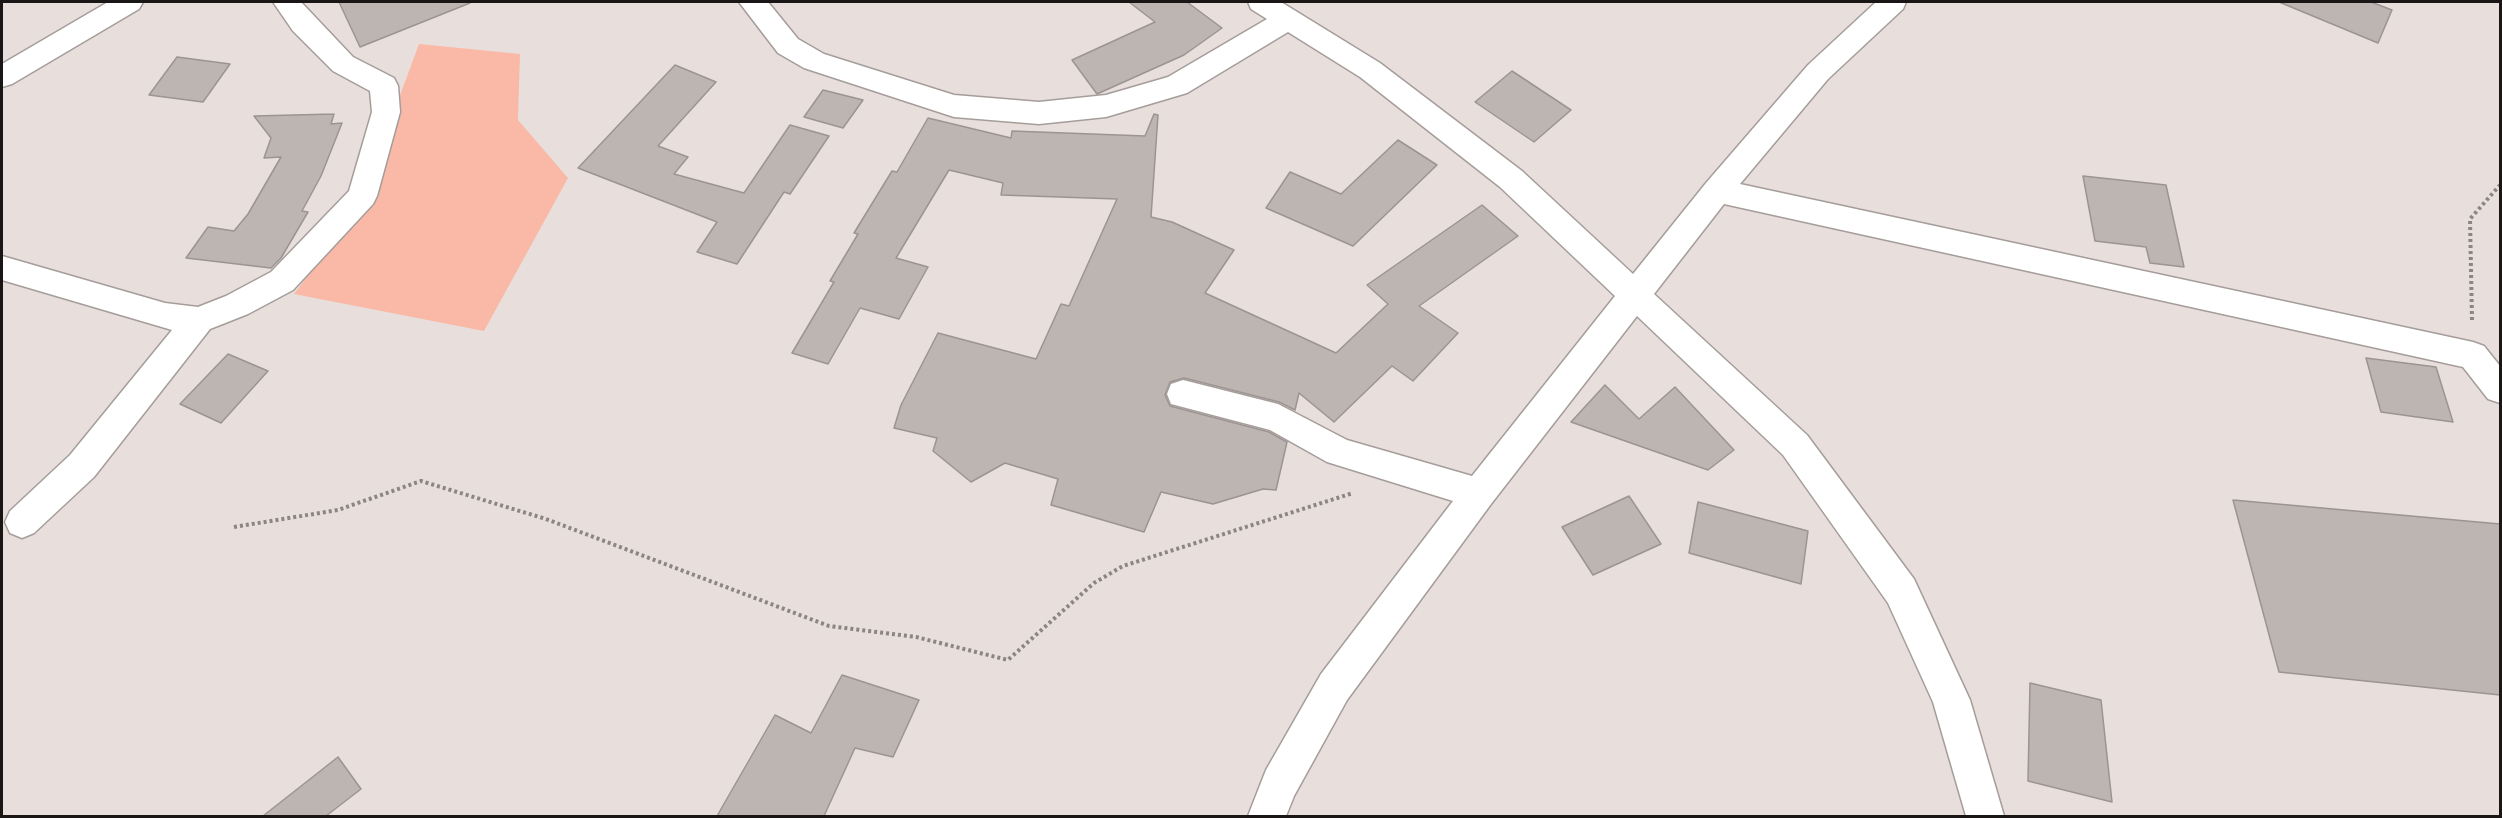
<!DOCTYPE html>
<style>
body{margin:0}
#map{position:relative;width:2502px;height:818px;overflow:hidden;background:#e8dfdc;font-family:"Varela Round",sans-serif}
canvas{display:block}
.frame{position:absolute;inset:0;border:3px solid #191615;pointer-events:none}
</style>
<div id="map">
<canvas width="2502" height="818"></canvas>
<div class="frame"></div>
</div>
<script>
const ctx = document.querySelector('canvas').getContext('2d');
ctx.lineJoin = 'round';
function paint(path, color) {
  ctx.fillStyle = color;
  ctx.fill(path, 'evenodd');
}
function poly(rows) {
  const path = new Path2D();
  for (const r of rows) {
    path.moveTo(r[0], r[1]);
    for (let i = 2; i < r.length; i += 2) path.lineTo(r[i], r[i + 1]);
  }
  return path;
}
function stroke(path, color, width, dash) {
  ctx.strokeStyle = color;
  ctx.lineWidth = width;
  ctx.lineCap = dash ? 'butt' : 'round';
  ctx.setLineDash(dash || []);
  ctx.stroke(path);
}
const green = poly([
 [419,44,520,54,518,120,568,178,484,331,294,294,358,209]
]);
const building = poly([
 [339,2,469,2,470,3,360,47,339,2],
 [1129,2,1187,2,1222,28,1184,55,1097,94,1072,60,1155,22,1129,2],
 [2279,2,2371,2,2392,10,2378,43,2279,2],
 [177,57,230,64,203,102,149,95,177,57],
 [675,65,716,82,658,146,688,157,674,174,744,193,790,125,829,136,790,194,784,192,737,264,697,252,717,222,578,168,675,65],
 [1512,71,1571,110,1534,142,1475,102,1512,71],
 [823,90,863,100,843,128,804,117,823,90],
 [334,114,331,124,342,123,321,176,302,211,308,212,281,258,271,268,186,258,208,227,234,231,248,214,281,157,264,158,271,138,254,116,334,114],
 [1154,114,1158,115,1151,217,1172,222,1234,250,1205,293,1336,353,1388,304,1367,285,1482,205,1518,236,1419,306,1458,333,1413,381,1392,366,1334,422,1299,393,1295,410,1279,402,1184,378,1170,382,1165,395,1170,406,1269,432,1287,442,1276,490,1263,489,1213,504,1161,492,1144,532,1051,505,1058,479,1005,463,971,482,933,451,937,438,894,428,901,405,938,333,1036,359,1061,304,1069,306,1117,199,1001,195,1003,183,949,170,896,258,928,267,899,319,860,308,828,364,792,353,834,282,830,281,858,234,854,233,892,171,897,172,928,118,1011,138,1012,131,1145,136,1154,114],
 [1398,140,1437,165,1353,246,1266,208,1290,172,1341,194,1398,140],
 [2083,176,2166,185,2184,267,2150,263,2146,247,2095,241,2083,176],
 [228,354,268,371,221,423,180,404,228,354],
 [2366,358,2436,367,2453,422,2381,412,2366,358],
 [1605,385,1639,419,1675,387,1734,450,1708,470,1571,422,1605,385],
 [1629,496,1661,544,1593,575,1562,527,1629,496],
 [2233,500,2500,524,2500,695,2279,672,2233,500],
 [1698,502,1808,531,1801,584,1689,553,1698,502],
 [842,675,919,700,893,757,855,748,824,816,717,816,775,715,811,733,842,675],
 [2030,683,2101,700,2112,802,2028,781,2030,683],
 [338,757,361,789,326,816,263,816,338,757]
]);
const path = poly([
 [2472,320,2470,219,2500,185],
 [234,527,338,510,421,481,546,519,829,626,916,637,1008,660,1094,583,1123,566,1353,493]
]);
const minor = poly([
 [108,2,143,2,139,9,12,84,2,87,2,64,108,2],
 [273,2,301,2,353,57,394,78,398,86,400,112,377,196,373,204,293,290,248,314,210,329,94,477,34,533,22,538,10,533,5,522,10,511,70,455,172,330,2,280,2,256,165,303,198,307,226,296,271,272,349,191,372,112,370,91,333,71,293,31,273,2],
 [739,2,768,2,798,39,824,54,954,95,1039,102,1106,95,1168,77,1267,19,1251,9,1248,2,1281,2,1380,63,1522,171,1633,274,1706,183,1808,65,1876,2,1906,2,1903,9,1828,79,1740,184,2473,342,2484,346,2500,366,2500,403,2488,399,2463,367,1724,204,1654,294,1807,435,1914,579,1970,700,2004,816,1966,816,1933,702,1888,603,1783,455,1637,316,1491,504,1347,700,1294,796,1286,816,1248,816,1266,770,1321,674,1453,501,1327,462,1270,430,1171,404,1167,394,1171,384,1183,380,1278,404,1347,440,1472,476,1615,296,1500,187,1360,77,1288,32,1187,93,1106,117,1039,124,954,117,804,68,778,53,739,2]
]);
paint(green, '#f9b9a6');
paint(building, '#bdb5b2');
stroke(building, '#9c9492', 1.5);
stroke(minor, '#a59d9a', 3);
stroke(path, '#8b8583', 4, [3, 3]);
paint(minor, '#fff');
</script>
